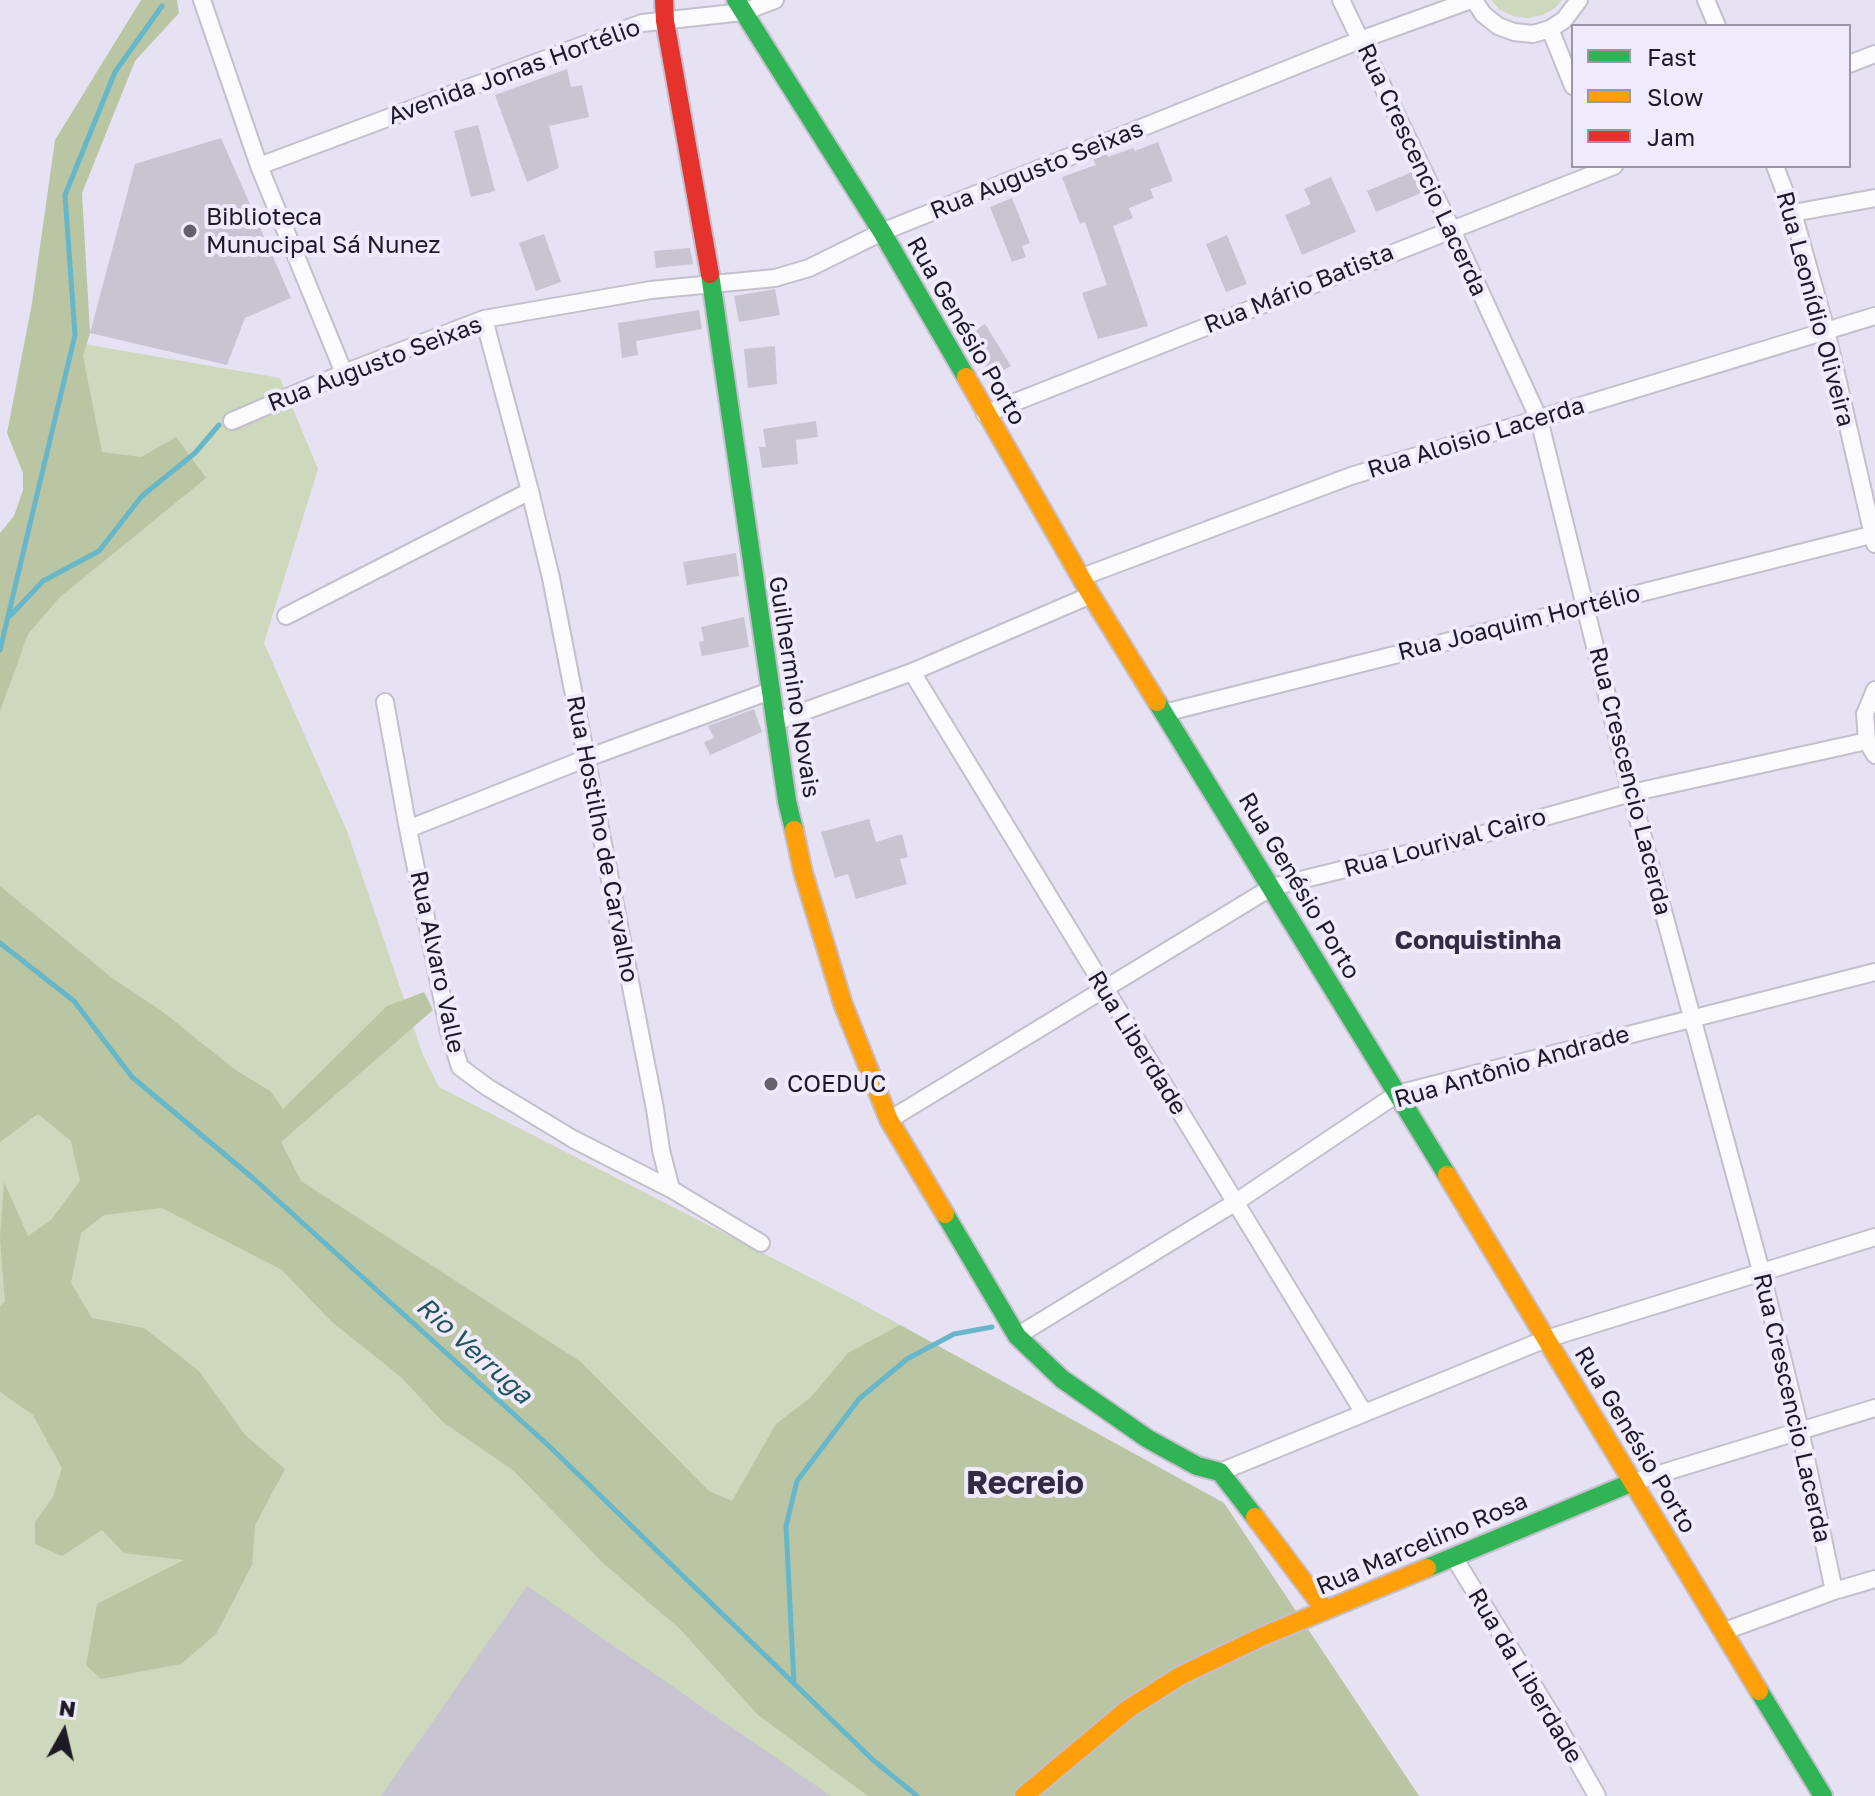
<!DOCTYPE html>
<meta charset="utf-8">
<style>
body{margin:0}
#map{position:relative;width:1875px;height:1796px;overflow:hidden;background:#e7e2f3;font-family:"Golos Text",sans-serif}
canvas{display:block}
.legend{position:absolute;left:1571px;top:24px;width:280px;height:144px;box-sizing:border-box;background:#efebfd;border:2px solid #9b97a7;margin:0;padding:10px 14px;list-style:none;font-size:24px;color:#1d1a25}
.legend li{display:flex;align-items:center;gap:16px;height:40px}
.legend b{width:40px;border:2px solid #9b97a7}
.north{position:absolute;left:24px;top:1692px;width:80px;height:80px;-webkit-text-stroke:6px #efebfd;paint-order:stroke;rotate:8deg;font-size:22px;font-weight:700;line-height:32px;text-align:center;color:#1d1a25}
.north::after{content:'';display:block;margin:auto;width:28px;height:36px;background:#1d1a25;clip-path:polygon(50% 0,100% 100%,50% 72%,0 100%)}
</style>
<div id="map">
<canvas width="1875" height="1796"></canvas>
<ul class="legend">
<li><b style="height:10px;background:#30b455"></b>Fast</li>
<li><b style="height:10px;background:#ff9f0a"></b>Slow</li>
<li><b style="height:10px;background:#e5322d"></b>Jam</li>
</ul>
<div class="north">N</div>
</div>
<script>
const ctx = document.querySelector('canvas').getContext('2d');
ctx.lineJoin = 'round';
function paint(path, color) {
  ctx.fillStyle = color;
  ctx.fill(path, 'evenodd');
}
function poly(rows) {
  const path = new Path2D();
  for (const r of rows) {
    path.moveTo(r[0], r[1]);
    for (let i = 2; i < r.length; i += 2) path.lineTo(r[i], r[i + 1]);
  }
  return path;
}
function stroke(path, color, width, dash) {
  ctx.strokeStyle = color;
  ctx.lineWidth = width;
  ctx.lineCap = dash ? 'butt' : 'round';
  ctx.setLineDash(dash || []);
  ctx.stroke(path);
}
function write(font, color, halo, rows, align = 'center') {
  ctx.font = font + ' "Golos Text",sans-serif';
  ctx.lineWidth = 8;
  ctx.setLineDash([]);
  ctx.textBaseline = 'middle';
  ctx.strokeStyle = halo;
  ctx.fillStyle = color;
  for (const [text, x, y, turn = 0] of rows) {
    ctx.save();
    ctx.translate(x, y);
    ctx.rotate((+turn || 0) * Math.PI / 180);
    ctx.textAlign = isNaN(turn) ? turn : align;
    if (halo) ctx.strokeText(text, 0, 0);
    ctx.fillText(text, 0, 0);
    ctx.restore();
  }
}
const green = poly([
 [1491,0,1562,0,1555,8,1542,15,1528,18,1513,16,1500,10],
 [84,344,280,378,318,469,264,643,347,831,423,1055,439,1087,862,1304,1224,1503,1419,1796,0,1796,0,548,57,539]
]);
const forest = poly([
 [141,0,177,0,179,13,135,61,82,193,90,333,83,356,102,452,141,457,176,437,206,478,60,597,28,634,0,711,0,533,14,516,23,490,23,473,7,433,32,303,55,140],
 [0,886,112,978,163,1012,234,1069,270,1091,283,1109,387,1006,424,992,433,1010,281,1142,301,1181,581,1362,709,1491,732,1501,776,1424,811,1397,848,1353,900,1325,1224,1503,1419,1796,868,1796,758,1715,679,1628,604,1564,514,1471,443,1422,401,1377,332,1322,282,1270,162,1208,104,1215,81,1233,71,1283,92,1318,144,1328,199,1371,245,1435,285,1469,255,1525,252,1565,216,1634,181,1664,101,1679,86,1665,97,1604,184,1560,124,1553,102,1530,62,1556,35,1544,35,1522,53,1497,62,1468,33,1415,0,1392,0,1307,5,1302,0,1238,4,1182,28,1236,51,1220,80,1181,71,1141,38,1114,0,1142]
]);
const stream = poly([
 [10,616,43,581,99,551,142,496,195,453,219,425],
 [0,650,75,335,65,195,115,72,162,6],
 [0,943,74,1001,132,1077,254,1179,549,1446,873,1760,917,1796],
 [794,1684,786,1526,797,1481,859,1399,907,1359,954,1334,992,1327]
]);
const building = poly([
 [567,69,571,87,582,85,589,117,549,126,559,168,527,182,495,95],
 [478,125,495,191,471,197,454,131],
 [221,138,291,298,245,318,227,365,90,333,135,164],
 [1158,142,1173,181,1150,189,1154,198,1129,208,1133,218,1113,226,1148,326,1098,339,1082,293,1107,285,1085,222,1080,224,1062,177,1096,165,1093,159,1107,154,1108,157,1133,148,1135,151],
 [1412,172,1421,193,1376,212,1367,191],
 [1331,177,1356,232,1302,255,1285,215,1311,204,1304,189],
 [1012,198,1030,243,1022,246,1026,257,1012,262,990,207],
 [544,234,561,282,536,291,519,243],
 [1227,235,1247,284,1226,292,1206,244],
 [690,248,693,264,656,268,654,251],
 [775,289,780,315,739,322,734,296],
 [699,310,702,329,636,341,638,355,622,358,618,323],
 [985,324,1011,366,992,377,966,336],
 [775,346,777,384,748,388,744,349],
 [816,421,818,437,796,440,798,464,762,468,759,447,766,447,763,429],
 [736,553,739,576,687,585,683,562],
 [744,617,749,647,702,656,699,642,704,641,701,627],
 [754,709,762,732,710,755,704,742,714,738,708,726],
 [869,819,876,842,902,834,908,857,900,859,907,884,856,899,848,874,835,878,821,832],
 [527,1586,831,1796,381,1796]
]);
const street = poly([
 [202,0,259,166,344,373],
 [1341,0,1451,228,1539,419,1631,793,1761,1271,1800,1430,1834,1591],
 [1474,0,1483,14,1498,26,1514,32,1533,34,1550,29,1564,20,1579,0],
 [1706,0,1717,26],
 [1550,29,1573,86],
 [1849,64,1875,54],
 [259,166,642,23,743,12,775,0],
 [1775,166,1793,213,1826,330,1875,544],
 [1793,213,1875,198],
 [484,319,530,491,551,578,655,1109,661,1150,671,1189],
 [985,414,1614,166],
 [232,421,344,373,484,319,651,290,775,278,809,268,882,232,1360,40,1471,0],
 [1082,577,1351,476,1875,316],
 [286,616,530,491],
 [912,672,1364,1413],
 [1875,690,1865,714,1867,741,1875,755],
 [385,702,408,829,449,1032,460,1067,487,1087,573,1139,671,1189,761,1243],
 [1164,713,1875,534],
 [775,722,912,672,1091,595],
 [408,829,587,758,770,691],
 [889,1120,1272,887,1451,843,1631,793,1867,741],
 [1017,1336,1236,1202,1397,1094,1875,972],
 [1220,1472,1546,1339,1875,1237],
 [1633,1482,1875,1408],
 [1453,1556,1552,1716,1597,1796],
 [1722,1632,1834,1591,1875,1579]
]);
const fast = poly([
 [736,0,882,232,966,377],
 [710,274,787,801,794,830],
 [1157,702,1447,1175],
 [945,1214,1017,1336,1062,1379,1148,1439,1197,1466,1220,1472,1255,1517],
 [1427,1568,1633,1482],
 [1759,1691,1823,1796]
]);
const slow = poly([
 [966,377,1091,595,1157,702],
 [794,830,803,872,843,1004,889,1120,945,1214],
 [1447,1175,1759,1691],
 [1255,1517,1325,1610],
 [1024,1796,1128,1709,1180,1676,1261,1637,1427,1568]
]);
const jam = poly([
 [664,0,665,21,710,274]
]);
const markers = [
 [190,231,8,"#64606d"],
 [771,1084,8,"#64606d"]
];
const streetNames = [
 ["Avenida Jonas Hortélio",514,72,-20],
 ["Rua Augusto Seixas",1037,170,-22],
 ["Rua Crescencio Lacerda",1422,170,65],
 ["Rua Mário Batista",1299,289,-22],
 ["Rua Leonídio Oliveira",1815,309,75],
 ["Rua Genésio Porto",966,331,60],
 ["Rua Augusto Seixas",375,364,-21],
 ["Rua Aloisio Lacerda",1476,438,-17],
 ["Rua Joaquim Hortélio",1519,623,-14],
 ["Guilhermino Novais",794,687,81],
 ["Rua Crescencio Lacerda",1630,781,76],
 ["Rua Hostilho de Carvalho",602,839,79],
 ["Rua Lourival Cairo",1445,843,-15],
 ["Rua Genésio Porto",1299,886,59],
 ["Rua Alvaro Valle",437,962,78],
 ["Rua Liberdade",1137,1043,58],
 ["Rua Antônio Andrade",1512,1067,-16],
 ["Rua Crescencio Lacerda",1792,1408,77],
 ["Rua Genésio Porto",1635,1440,59],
 ["Rua Marcelino Rosa",1422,1544,-23],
 ["Rua da Liberdade",1525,1676,59]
];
const poiNames = [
 ["Biblioteca",206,217],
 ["Munucipal Sá Nunez",206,245],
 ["COEDUC",787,1084]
];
const neighbourhoodNames = [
 ["Conquistinha",1478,941]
];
const waterNames = [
 ["Rio Verruga",474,1351,42]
];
const districtNames = [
 ["Recreio",1025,1484]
];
paint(green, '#cdd8bc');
paint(forest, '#bac5a4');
stroke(stream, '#67b7c9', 5);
paint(building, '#c8c4d1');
stroke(street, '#c3bfcc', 20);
stroke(fast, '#c3bfcc', 22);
stroke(slow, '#c3bfcc', 22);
stroke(jam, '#c3bfcc', 22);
stroke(street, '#fbfbfd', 16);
stroke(fast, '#30b455', 18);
stroke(slow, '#ff9f0a', 18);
stroke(jam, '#e5322d', 18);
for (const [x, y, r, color] of markers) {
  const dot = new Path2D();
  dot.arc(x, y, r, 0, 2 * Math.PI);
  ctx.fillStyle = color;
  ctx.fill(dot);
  stroke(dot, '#efebfd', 3);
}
write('24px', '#1d1a25', '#efebfd', streetNames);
write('24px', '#1d1a25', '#efebfd', poiNames, 'left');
write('bold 26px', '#322b43', '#efebfd', neighbourhoodNames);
write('italic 26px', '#22525a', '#efebfd', waterNames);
write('bold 32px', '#322b43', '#efebfd', districtNames);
</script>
